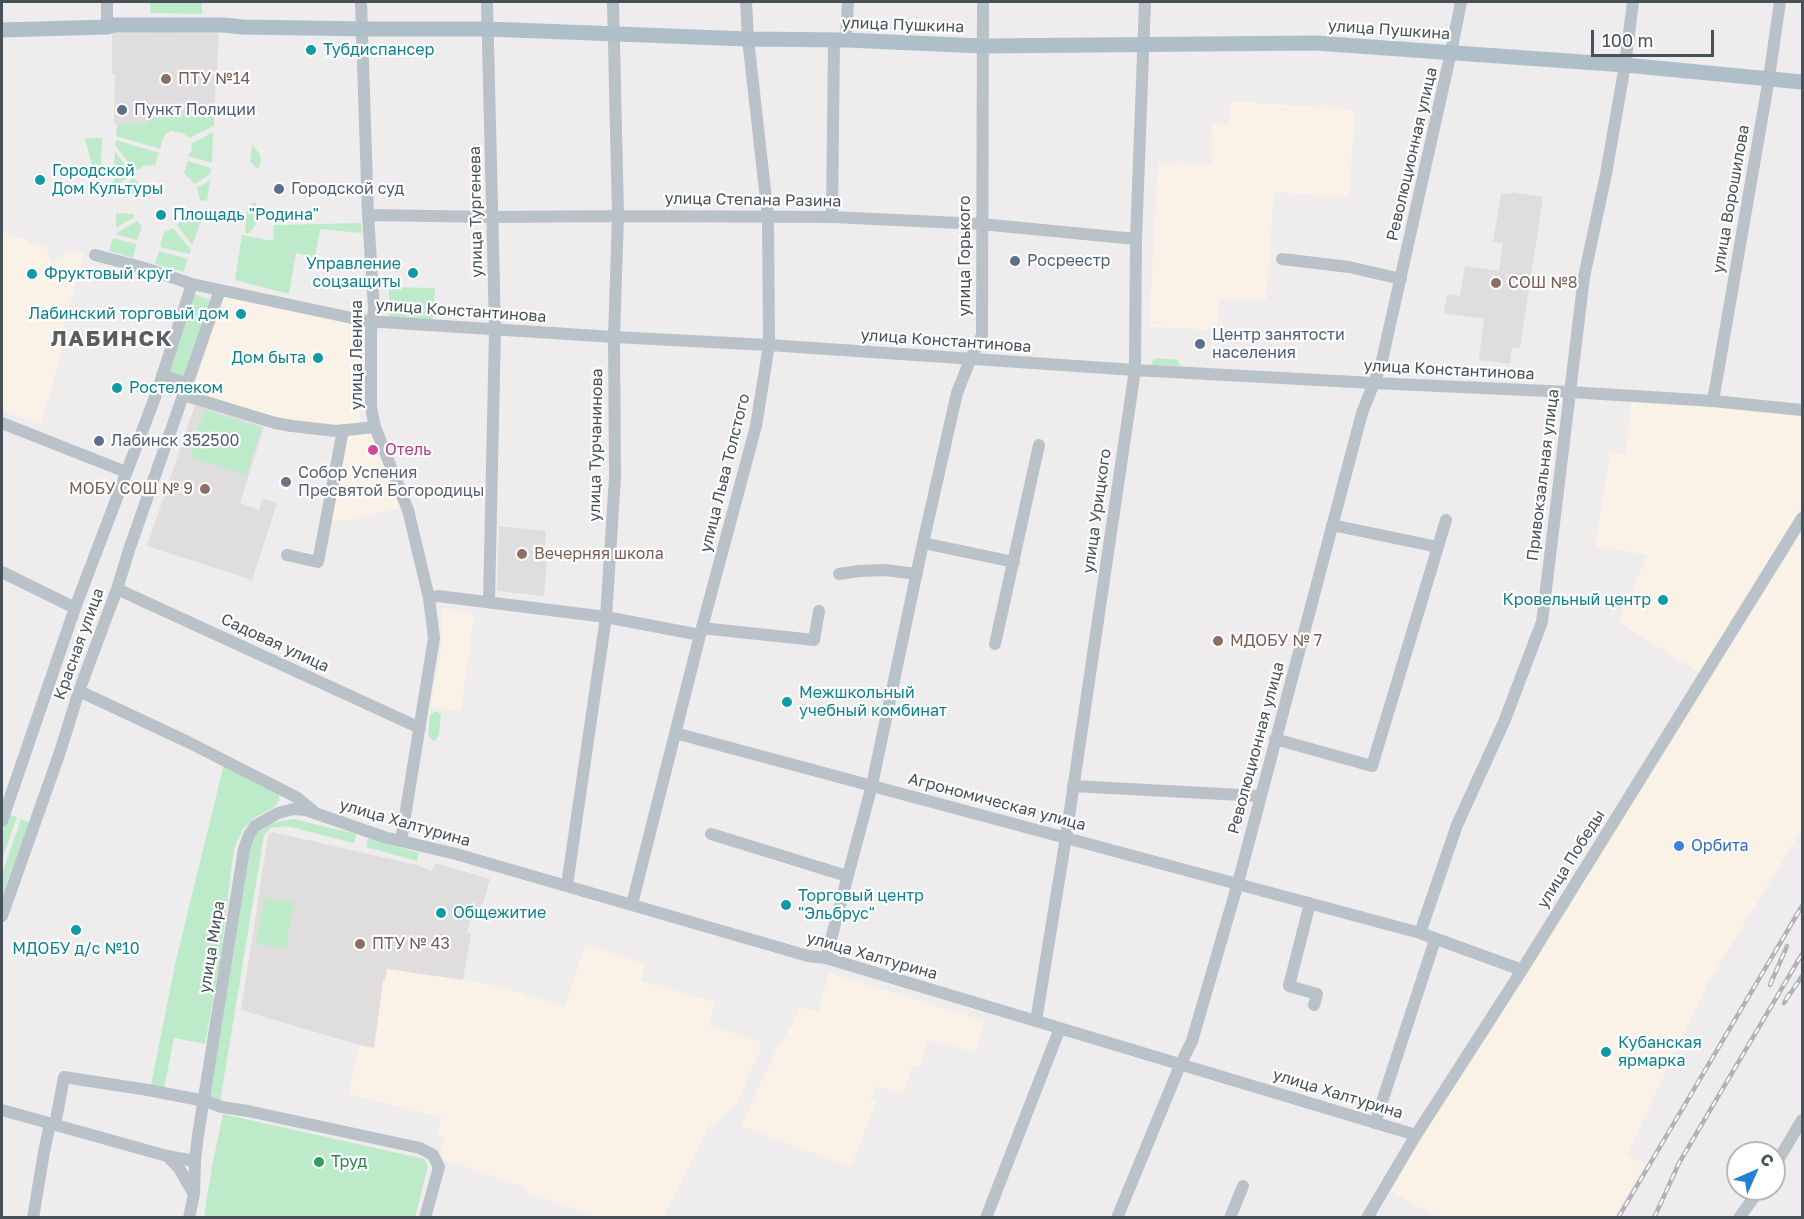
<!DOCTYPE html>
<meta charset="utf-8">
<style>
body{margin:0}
#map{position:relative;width:1804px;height:1219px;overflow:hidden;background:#efeced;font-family:"Golos Text",sans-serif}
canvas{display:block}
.frame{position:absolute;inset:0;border:3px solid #465258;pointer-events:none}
.north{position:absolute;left:1726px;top:1141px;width:60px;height:60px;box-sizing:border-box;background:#fff;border:2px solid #b5babc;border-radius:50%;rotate:45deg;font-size:16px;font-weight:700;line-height:24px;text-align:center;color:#465258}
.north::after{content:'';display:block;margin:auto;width:21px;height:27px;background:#2682d0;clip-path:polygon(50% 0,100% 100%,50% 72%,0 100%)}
.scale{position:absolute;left:1591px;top:30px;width:123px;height:27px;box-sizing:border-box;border:3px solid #465258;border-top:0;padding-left:8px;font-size:18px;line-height:21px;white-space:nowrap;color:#465258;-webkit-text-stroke:4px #fff;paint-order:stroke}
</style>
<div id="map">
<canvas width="1804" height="1219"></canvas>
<div class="frame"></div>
<div class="north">С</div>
<div class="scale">100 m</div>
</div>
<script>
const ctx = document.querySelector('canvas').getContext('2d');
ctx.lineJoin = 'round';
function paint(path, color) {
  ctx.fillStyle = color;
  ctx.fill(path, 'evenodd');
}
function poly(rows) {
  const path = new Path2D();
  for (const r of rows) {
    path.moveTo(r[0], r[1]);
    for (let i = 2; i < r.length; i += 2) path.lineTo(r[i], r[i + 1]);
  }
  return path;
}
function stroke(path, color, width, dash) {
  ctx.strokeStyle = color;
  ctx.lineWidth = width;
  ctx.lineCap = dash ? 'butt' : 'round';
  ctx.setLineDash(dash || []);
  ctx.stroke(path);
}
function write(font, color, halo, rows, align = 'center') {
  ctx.font = font + ' "Golos Text",sans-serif';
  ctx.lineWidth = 4.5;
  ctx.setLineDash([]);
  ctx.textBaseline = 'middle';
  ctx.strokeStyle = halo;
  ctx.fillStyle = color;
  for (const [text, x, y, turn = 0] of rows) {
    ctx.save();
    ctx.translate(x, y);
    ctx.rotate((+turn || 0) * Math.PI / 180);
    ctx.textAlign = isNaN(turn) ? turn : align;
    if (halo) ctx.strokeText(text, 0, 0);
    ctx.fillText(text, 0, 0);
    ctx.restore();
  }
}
const commercial = poly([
 [1231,101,1355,110,1349,197,1274,192,1266,300,1219,299,1217,330,1149,327,1158,163,1211,165,1212,123,1229,125],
 [6,231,10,237,25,239,30,243,46,247,51,261,79,250,84,254,62,333,65,335,50,393,41,423,39,424,2,410,2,233],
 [221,296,363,325,360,427,276,421,225,401,199,393,194,385,204,358],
 [1631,400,1802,414,1802,506,1701,674,1618,622,1648,555,1595,546,1610,453,1626,455],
 [346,434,371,434,402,507,347,521,332,520],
 [1802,532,1802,829,1708,983,1668,1066,1627,1156,1645,1164,1614,1217,1440,1217,1411,1204,1389,1189],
 [442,607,474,614,461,711,431,706,442,644],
 [585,945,645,964,641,981,715,1002,709,1025,760,1042,761,1049,736,1105,712,1126,710,1125,663,1217,598,1217,525,1192,526,1188,443,1159,442,1149,445,1137,436,1134,442,1117,349,1094,359,1045,374,1048,383,980,385,980,387,968,492,985,523,993,526,995,565,1006],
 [829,973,985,1021,976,1052,928,1040,920,1067,913,1065,903,1094,875,1086,871,1100,876,1102,851,1167,741,1126,777,1048,793,1024,799,1007,818,1012]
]);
const education = poly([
 [165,32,219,33,214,116,165,115,165,117,148,123,114,124,115,74,112,74,112,34,114,33],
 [1512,192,1543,197,1520,348,1512,348,1510,364,1479,360,1484,319,1444,313,1447,294,1460,296,1465,266,1499,271,1503,243,1493,242,1501,193,1511,194],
 [195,405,264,427,240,503,259,510,263,498,277,503,252,580,147,546],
 [499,526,546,531,544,562,547,562,544,596,497,591],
 [272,832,417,865,431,871,436,863,490,879,483,903,473,913,467,932,471,934,463,980,387,969,385,980,383,981,374,1048,359,1045,241,1010,268,836]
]);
const green = poly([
 [150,2,202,2,202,14,150,13],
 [165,115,214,116,214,126,189,138,183,133,171,131,166,134,163,138,160,149,116,136,117,124,148,123,149,117,164,117],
 [213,132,212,163,188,156,192,150,191,144],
 [85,138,102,138,101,165,92,165],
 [116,140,159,153,155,165,142,166,141,168,135,171,115,145],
 [252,144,260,155,261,162,258,169,250,162],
 [115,151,132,174,121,183,123,185,119,193,113,191],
 [188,161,211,168,210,174,195,184,184,173],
 [134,177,141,187,135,194,123,193,127,184],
 [210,180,207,201,200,200,197,188],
 [252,203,256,203,256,209,259,209,258,217,254,227,249,233,245,233,247,208,252,207],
 [116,213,133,214,134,217,116,228],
 [182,219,201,221,192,245,177,225],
 [137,221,142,226,137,240,115,234],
 [361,223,362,233,320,229,315,258,296,253,289,294,235,280,242,235,273,241,274,225],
 [173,228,191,250,189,254,160,247,164,232],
 [113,238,136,244,133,258,109,251],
 [159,251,188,259,183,272,155,264],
 [389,287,435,288,433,320,389,317],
 [194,294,210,300,185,376,169,371],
 [1157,358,1178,360,1181,366,1152,365,1153,360],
 [204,410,261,427,247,475,190,457],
 [436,711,440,713,441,716,439,735,435,741,432,740,428,735,430,715],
 [224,764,274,790,279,796,279,802,273,808,254,818,243,829,234,849,220,961,205,1044,174,1038,164,1089,151,1085,176,960],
 [8,814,17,817,2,860,2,834],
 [21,819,29,822,2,897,2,874],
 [294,819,356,834,354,843,287,826,271,828,264,835,220,1102,209,1100,250,847,255,837,260,829,269,823],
 [368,838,419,853,417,861,366,847],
 [264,898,294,902,286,949,256,944],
 [223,1114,424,1159,428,1166,415,1217,204,1217,212,1166]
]);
const minor = poly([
 [107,2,107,27],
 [361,2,368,215,374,309,371,332,371,408,375,427,408,510,429,598,434,638,401,841],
 [487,2,495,329,489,602],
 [846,40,848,2],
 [368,215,493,217,618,216,832,217,981,224,1136,239],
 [832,217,834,40],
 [95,255,141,267,192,284,366,321,614,337,769,345,1135,370,1373,383,1570,392,1713,401,1802,410],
 [1282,259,1349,267,1401,279],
 [162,375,187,383],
 [183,395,275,423,292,426,336,431,375,427],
 [1713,401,1769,78,1780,2],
 [2,423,126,472],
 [1332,525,1438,547],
 [923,543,1014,562],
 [287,555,318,562,343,430],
 [2,572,75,608],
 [839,574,859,571,885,570,917,574],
 [117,589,420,728],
 [429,598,438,596,606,617,700,635],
 [702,628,814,640,819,611],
 [995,644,1039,445],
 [79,691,188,742,296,797,312,810],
 [675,733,1420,933,1522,970],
 [1275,739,1372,766,1446,520],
 [1073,786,1260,796],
 [2,821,75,608,157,392,192,284],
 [711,834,847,876],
 [567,885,606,617,615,477,614,337,618,216,613,2],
 [1310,903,1289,986,1317,994,1314,1005],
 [632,904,700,635,756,426,769,345,768,217,748,39,746,2],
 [2,916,60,752,79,691,117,589,129,550,220,290],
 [1420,933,1457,825,1504,722,1542,622,1584,277,1606,174,1625,65,1633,2],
 [826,958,872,785,923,543,957,393,970,360,982,335,983,2],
 [1036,1021,1066,837,1135,370,1136,239,1145,2],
 [2,1110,167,1156,195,1161],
 [1375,1123,1435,940],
 [55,1125,64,1077,148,1090,205,1101,222,1107,248,1111,420,1148,433,1155,439,1167,425,1218],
 [167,1156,179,1168,192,1191],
 [1774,1167,1802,1120],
 [33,1218,44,1152,50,1124],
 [189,1218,194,1194,195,1161,198,1135,244,849,249,835,255,826,278,813,294,809,306,810,384,837,456,854,808,956,826,958,1416,1135],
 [986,1218,1060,1028],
 [1117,1218,1181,1063,1192,1041,1238,883,1362,413,1381,365,1451,52,1461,2],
 [1230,1218,1243,1186],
 [1367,1218,1416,1135,1522,970,1802,518],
 [1739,1218,1760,1189]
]);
const major = poly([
 [2,30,107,27,115,25,224,25,242,27,370,29,488,29,748,39,846,40,982,46,1315,43,1625,65,1802,82]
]);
const rail = poly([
 [1770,985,1787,946],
 [1789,994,1784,1003,1802,976],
 [1618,1218,1802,906],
 [1654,1218,1679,1163,1802,954]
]);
const markers = [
 [311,50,6,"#0f9aa8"],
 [166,79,6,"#8d6e63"],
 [122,110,6,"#5c6f8a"],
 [40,180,6,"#0f9aa8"],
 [279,189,6,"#5c6f8a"],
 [161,215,6,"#0f9aa8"],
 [1015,261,6,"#5c6f8a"],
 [413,273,6,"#0f9aa8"],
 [32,274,6,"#0f9aa8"],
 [1496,283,6,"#8d6e63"],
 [241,314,6,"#0f9aa8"],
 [1200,344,6,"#5c6f8a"],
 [318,358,6,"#0f9aa8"],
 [117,388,6,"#0f9aa8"],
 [99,441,6,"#5c6f8a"],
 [373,450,6,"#d1479c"],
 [286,482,6,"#6b7280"],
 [205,489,6,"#8d6e63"],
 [522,554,6,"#8d6e63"],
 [1663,600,6,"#0f9aa8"],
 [1218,641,6,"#8d6e63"],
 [787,702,6,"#0f9aa8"],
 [1679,846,6,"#3f7fe0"],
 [786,905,6,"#0f9aa8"],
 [441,913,6,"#0f9aa8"],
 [76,930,6,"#0f9aa8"],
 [360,944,6,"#8d6e63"],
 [1606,1052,6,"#0f9aa8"],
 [319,1162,6,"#2e9e5b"]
];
const streetNames = [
 ["улица Пушкина",903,25,2],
 ["улица Пушкина",1389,30,4],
 ["Революционная улица",1412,154,-77],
 ["улица Ворошилова",1731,199,-80],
 ["улица Степана Разина",753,200,1],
 ["улица Тургенева",476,212,-91],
 ["улица Горького",965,256,-90],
 ["улица Константинова",461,311,4],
 ["улица Константинова",946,341,4],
 ["улица Ленина",357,355,-90],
 ["улица Константинова",1449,370,3],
 ["улица Турчанинова",596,445,-89],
 ["улица Льва Толстого",725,473,-76],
 ["Привокзальная улица",1543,475,-83],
 ["улица Урицкого",1097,511,-82],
 ["Садовая улица",275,643,25],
 ["Красная улица",79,644,-70],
 ["Революционная улица",1256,748,-75],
 ["Агрономическая улица",997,802,15],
 ["улица Халтурина",405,823,16],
 ["улица Победы",1571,859,-58],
 ["улица Мира",212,947,-81],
 ["улица Халтурина",872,956,16],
 ["улица Халтурина",1338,1094,17]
];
const cultureNames = [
 ["Тубдиспансер",323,50],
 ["Городской",52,171],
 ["Дом Культуры",52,189],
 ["Площадь \"Родина\"",173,215],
 ["Управление",401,264,"right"],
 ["соцзащиты",401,282,"right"],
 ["Фруктовый круг",44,274],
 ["Лабинский торговый дом",229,314,"right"],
 ["Дом быта",306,358,"right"],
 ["Ростелеком",129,388],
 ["Кровельный центр",1651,600,"right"],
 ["Межшкольный",799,693],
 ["учебный комбинат",799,711],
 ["Торговый центр",798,896],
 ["\"Эльбрус\"",798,914],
 ["Общежитие",453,913],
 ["МДОБУ д/с №10",76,949,"center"],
 ["Кубанская",1618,1043],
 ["ярмарка",1618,1061]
];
const educationNames = [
 ["ПТУ №14",178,79],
 ["СОШ №8",1508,283],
 ["МОБУ СОШ № 9",193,489,"right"],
 ["Вечерняя школа",534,554],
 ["МДОБУ № 7",1230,641],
 ["ПТУ № 43",372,944]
];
const serviceNames = [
 ["Пункт Полиции",134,110],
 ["Городской суд",291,189],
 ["Росреестр",1027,261],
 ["Центр занятости",1212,335],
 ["населения",1212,353],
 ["Лабинск 352500",111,441]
];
const hotelNames = [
 ["Отель",385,450]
];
const worshipNames = [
 ["Собор Успения",298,473],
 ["Пресвятой Богородицы",298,491]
];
const shopNames = [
 ["Орбита",1691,846]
];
const leisureNames = [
 ["Труд",331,1162]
];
const districtNames = [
 ["ЛАБИНСК",112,339]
];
paint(commercial, '#faf2e6');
paint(education, '#e0ddde');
paint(green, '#bdebc9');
stroke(minor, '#b9c2c8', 12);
stroke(major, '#aebfca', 15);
stroke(rail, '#afb3b6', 4.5);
stroke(rail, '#fff', 2, [7]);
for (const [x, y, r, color] of markers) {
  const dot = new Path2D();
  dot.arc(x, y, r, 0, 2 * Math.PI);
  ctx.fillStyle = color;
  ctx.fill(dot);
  stroke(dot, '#fff', 2);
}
write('16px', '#465258', '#fff', streetNames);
write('16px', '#0d838f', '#fff', cultureNames, 'left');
write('16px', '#785e54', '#fff', educationNames, 'left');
write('16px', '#4e5e75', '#fff', serviceNames, 'left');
write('16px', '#b23c85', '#fff', hotelNames, 'left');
write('16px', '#5b616d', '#fff', worshipNames, 'left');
write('16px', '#366cbe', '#fff', shopNames, 'left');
write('16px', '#27864d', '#fff', leisureNames, 'left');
ctx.letterSpacing = '1.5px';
write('bold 22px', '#5a5e61', '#fff', districtNames);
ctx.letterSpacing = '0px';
</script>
